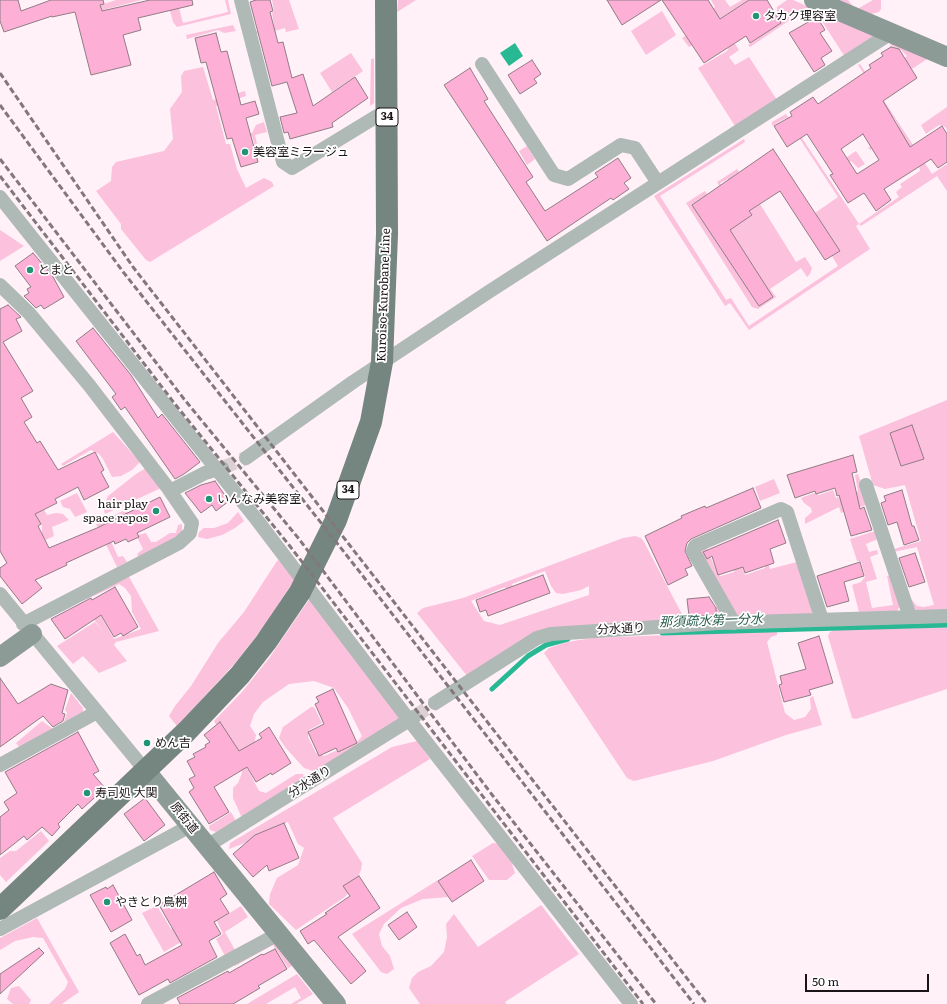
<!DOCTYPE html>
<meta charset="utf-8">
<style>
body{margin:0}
#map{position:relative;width:947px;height:1004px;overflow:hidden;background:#fff1f7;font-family:Literata,serif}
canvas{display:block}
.scale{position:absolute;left:805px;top:974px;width:124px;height:18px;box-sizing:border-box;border:2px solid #1b1417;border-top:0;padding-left:5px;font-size:12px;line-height:14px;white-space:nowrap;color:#1b1417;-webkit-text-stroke:3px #fff;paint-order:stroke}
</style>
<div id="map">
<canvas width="947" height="1004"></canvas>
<div class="scale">50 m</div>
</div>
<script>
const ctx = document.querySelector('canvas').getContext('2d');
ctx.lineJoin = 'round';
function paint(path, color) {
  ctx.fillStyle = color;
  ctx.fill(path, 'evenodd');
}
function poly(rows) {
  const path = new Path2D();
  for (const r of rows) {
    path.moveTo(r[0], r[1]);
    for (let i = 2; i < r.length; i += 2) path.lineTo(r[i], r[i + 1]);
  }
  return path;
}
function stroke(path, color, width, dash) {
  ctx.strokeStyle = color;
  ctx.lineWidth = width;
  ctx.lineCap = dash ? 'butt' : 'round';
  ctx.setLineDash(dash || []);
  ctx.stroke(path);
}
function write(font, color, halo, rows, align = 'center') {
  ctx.font = font + ' Literata,"Noto Sans JP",serif';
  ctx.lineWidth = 3.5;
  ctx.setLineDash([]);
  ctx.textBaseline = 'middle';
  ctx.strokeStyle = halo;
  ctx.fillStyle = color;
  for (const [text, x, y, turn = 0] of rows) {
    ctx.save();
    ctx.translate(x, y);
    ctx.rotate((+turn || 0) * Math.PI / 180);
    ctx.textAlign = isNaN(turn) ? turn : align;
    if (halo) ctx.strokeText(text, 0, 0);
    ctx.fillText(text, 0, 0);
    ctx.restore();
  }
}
const green = poly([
 [116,0,141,0,77,17,76,13],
 [167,0,177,0,183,23,228,12,225,0,228,0,231,14,177,27,173,22],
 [272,0,289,0,299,29,286,32,285,28,261,35,254,32,274,26,272,13,274,11],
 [398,0,416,0,397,12],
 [711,0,725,0,730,7,742,0,748,0,692,37,695,44,689,47,682,38,701,26,700,19,715,7],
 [787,0,793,0,809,7,750,47,748,45,766,32,775,18,777,11,777,7],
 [828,0,848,0,853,6,859,8,873,0,881,0,881,9,879,12,871,14],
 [662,11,676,35,646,55,631,31],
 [824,12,873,35,872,40,845,57,818,15],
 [233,25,236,31,224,33,218,30,187,39,186,35],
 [730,36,739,50,729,57,735,65,749,57,777,100,735,126,698,68,727,51,731,44],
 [892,43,927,59,906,73,899,62,907,56,901,50,890,45],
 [351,53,363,71,332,92,320,73],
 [374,58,374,103,370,106,371,59],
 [860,64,932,174,947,164,947,191,937,176,861,226,859,224,856,226,870,249,749,330,730,303,725,306,654,196,744,139,745,142,660,196,726,300,731,298,749,326,838,266,832,256,840,251,815,213,838,197,786,118,772,126,772,122,786,114,859,224,899,197,896,192,902,187,900,184,920,171,919,165,896,133,870,150,868,148,899,127,894,118,889,121,878,95,858,65],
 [203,67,213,100,245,91,246,96,216,106,226,144,230,144,237,169,246,188,264,178,272,182,274,186,150,262,146,260,121,229,121,224,96,191,111,181,112,167,116,162,164,151,173,139,170,109,182,92,181,76,184,71],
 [947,107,947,130,945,127,939,125,926,134,921,125],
 [264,122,267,132,255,135,257,144,255,146,252,136,243,138,241,136,252,133,256,125],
 [527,146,535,159,527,165,519,151],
 [856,151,865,164,858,168,851,161,842,167,843,160],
 [737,169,739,172,731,178,752,209,760,204,796,262,805,257,812,268,810,274,807,277,801,268,770,289,776,297,758,309,752,307,686,203,705,191,710,199,722,191,717,182],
 [728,179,752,215,744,220,720,183],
 [707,195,773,297,759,306,692,205],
 [0,230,24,246,0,261],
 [947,400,947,611,913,612,908,601,912,600,917,606,924,607,934,605,917,547,893,552,894,549,921,541,905,485,885,489,873,485,859,436],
 [901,429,904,438,915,434,923,459,901,466,890,433],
 [113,432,140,462,132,470,121,476,112,477,103,459,99,454,91,450,63,466,61,464],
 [146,468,161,488,105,514,103,507,108,496,136,474],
 [858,474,869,504,841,513,839,507,805,524,805,518,812,512,811,508,804,503,801,498,814,493,819,495,833,490,836,498,855,493,858,491,855,475],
 [774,479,780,493,760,501,755,487],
 [77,493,87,512,75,517,70,509,63,507,60,501],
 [36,496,47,515,56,513,63,514,69,520,52,527,54,536,35,545,42,535,42,526,28,500],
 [127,509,138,535,146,533,151,542,156,542,170,533,176,533,178,525,182,524,182,534,139,557,137,554,143,549,137,537,105,528,118,557,123,556,127,562,117,567,96,524],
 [238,512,244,521,235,528,222,535,207,539,198,537,199,532,204,528,214,528,228,523],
 [875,531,878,539,866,544,869,552,877,550,878,554,870,557,877,579,866,582,872,608,893,605,887,576,892,575,900,606,897,611,859,612,852,585,861,582,865,577,861,561,857,561,850,539],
 [635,536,641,538,644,542,684,618,716,615,716,607,719,606,722,615,719,619,552,628,468,677,417,613,423,608,463,598,623,538],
 [545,571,551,586,556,593,563,594,581,590,589,586,589,595,500,625,484,621,471,601,505,587,512,602,517,600,512,584],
 [763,545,770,569,797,562,814,609,811,614,737,617,700,554,701,550,707,548,718,575,721,576,734,572,737,552,745,575,765,568,766,565],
 [282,559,296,577,291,585,264,626,237,661,177,726,169,716,175,706,191,686,218,643,244,612,277,561],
 [128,575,159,631,116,642,114,645,127,661,99,673,83,656,73,664,57,646,95,622,104,633,89,613,97,609,114,639,141,629,132,612,131,596,125,588,119,584,81,602],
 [310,598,402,719,316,772,304,768,285,747,279,738,283,727,311,707,314,707,322,723,309,730,308,737,316,753,324,756,358,741,362,736,348,708,334,688,314,681,289,684,263,702,254,714,250,726,256,735,251,758,246,766,259,791,266,793,296,774,303,774,304,781,242,818,233,798,233,788,238,783,242,773,241,765,214,721,242,692,270,657],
 [947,627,947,689,856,719,852,718,828,636,830,632,834,630],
 [777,631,777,635,771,637,767,642,785,713,794,720,805,717,811,709,810,698,813,696,822,725,786,735,713,761,634,781,627,778,544,653,549,648,567,642,593,638],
 [71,693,83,708,83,712,64,722,67,713,65,710],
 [42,721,53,729,20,748,16,743],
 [417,741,430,759,333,818,362,863,361,870,354,885,345,897,296,930,269,904,270,894,277,878,298,865,304,848,298,844,288,822,250,841,229,849,230,843,392,747],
 [231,812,236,821,216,832,210,830,209,826],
 [41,831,49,841,6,882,0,875,0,858,10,851,16,851],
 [493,843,499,844,510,857,515,873,507,880,489,880,472,856],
 [438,880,449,897,423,899,401,908,384,924,379,934,382,946,390,956,394,969,387,974,381,972,352,934],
 [541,905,579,954,505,1002,506,1004,420,1004,409,988,412,978,418,972,431,966,444,952,447,937,446,924,454,914,478,947],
 [157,906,171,929,217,915,220,919,241,906,248,917,225,932,235,950,225,956,216,939,223,934,217,921,164,952,142,913],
 [37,918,79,992,62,1004,49,1004,65,989,68,982,43,938,33,937,15,941,0,950,0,938],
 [274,942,292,966,288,968,273,945,235,966,234,964],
 [297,974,313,994,296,1004,291,1004,301,998,295,987,266,1004,247,1004],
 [19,986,31,1000,29,1004,13,1004,7,999,11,988]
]);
const water = poly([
 [515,43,523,56,509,66,500,53]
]);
const stream = poly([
 [662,633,947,625],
 [492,689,528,656,546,645,568,639]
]);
const building = poly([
 [0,0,18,0,21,11,51,0,103,0,104,4,100,5,102,11,150,0,192,0,193,5,138,18,141,30,123,35,131,65,91,75,75,12,52,17,52,16,4,32,0,21,0,0],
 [256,0,270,0,273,11,270,12,278,43,283,42,292,78,303,74,313,106,355,77,368,98,332,123,333,127,290,139,288,132,284,133,280,117,297,113,287,82,272,86,250,2,256,0],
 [607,0,661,0,622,25,607,0],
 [662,0,708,0,720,19,749,0,767,0,781,23,750,43,746,36,704,63,662,0],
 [817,17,825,30,820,33,832,51,821,58,825,65,814,72,789,33,817,17],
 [216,33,221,52,227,51,241,105,255,101,259,114,246,118,258,162,241,167,232,138,227,139,206,62,201,63,195,38,216,33],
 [891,47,899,49,917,78,883,101,910,147,942,126,947,134,947,162,938,168,931,159,884,189,891,200,876,211,864,193,848,203,830,175,833,174,807,134,787,147,774,126,792,116,790,112,813,97,818,104,871,68,869,65,883,56,881,53,891,47],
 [863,134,879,160,857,174,841,149,863,134],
 [532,60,541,74,534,79,537,83,520,94,508,75,532,60],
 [470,68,488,99,484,101,533,177,526,182,545,211,598,177,595,173,618,158,631,178,624,183,629,189,613,200,611,198,547,241,444,85,470,68],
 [773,149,840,251,825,260,780,191,749,211,752,215,730,230,773,297,759,306,692,205,773,149],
 [33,253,52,275,64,297,44,309,41,305,36,308,24,296,29,293,27,289,31,287,15,266,33,253],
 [8,305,21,317,16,319,22,331,3,342,33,391,21,398,32,417,24,422,37,443,40,441,58,470,95,452,104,470,101,472,109,487,84,500,78,487,55,499,57,503,35,514,41,524,38,526,49,548,97,528,160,497,170,517,137,533,139,537,128,542,126,539,115,544,114,541,66,563,67,565,35,580,42,588,22,604,0,576,0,568,7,563,0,551,0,309,8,305],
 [93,328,131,375,158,418,162,414,200,462,184,474,175,479,125,407,121,410,112,397,116,394,76,341,93,328],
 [912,425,924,459,901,466,890,433,912,425],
 [853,455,857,472,852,473,860,509,864,507,872,530,851,536,839,495,837,496,835,488,816,494,815,491,795,498,787,475,853,455],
 [215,481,229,501,216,511,212,505,201,513,185,493,201,485,215,481],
 [753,488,761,508,691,539,687,543,685,551,692,566,685,569,688,575,668,585,645,536,682,518,681,516,705,506,706,508,753,488],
 [902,490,912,526,914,526,919,540,904,545,897,522,888,525,881,503,886,501,884,496,902,490],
 [778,520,786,543,770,549,774,563,745,573,743,567,718,575,712,556,707,559,703,552,778,520],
 [915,553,925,582,909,587,899,558,915,553],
 [860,562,864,576,844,582,849,601,827,607,817,576,860,562],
 [543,575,550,593,488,616,486,610,480,612,476,600,543,575],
 [115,587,138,627,123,636,121,633,114,637,101,615,65,639,51,619,91,598,92,600,115,587],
 [709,597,716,608,716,615,689,616,687,599,709,597],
 [819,636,833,683,809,690,811,695,784,702,779,685,782,684,780,676,806,669,798,643,819,636],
 [0,678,18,704,51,684,68,690,62,713,65,714,63,721,53,727,43,716,0,747,0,678],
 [333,689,357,743,338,752,336,748,319,756,308,732,324,724,315,704,319,702,316,697,333,689],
 [220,722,239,751,262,738,259,734,269,727,291,763,272,775,271,773,256,782,247,767,214,787,229,812,209,824,189,792,194,788,189,779,195,776,187,761,195,757,193,754,206,747,205,745,210,742,204,735,220,722],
 [78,732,99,771,93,774,105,788,82,809,78,804,58,824,60,827,52,836,42,827,27,840,24,836,0,855,0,817,9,810,4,802,17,793,5,772,78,732],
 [145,798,165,825,144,841,124,814,145,798],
 [284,823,299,858,269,871,267,865,253,877,233,854,255,835,284,823],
 [471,860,484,881,452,902,438,881,471,860],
 [214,872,227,894,220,899,229,913,214,922,221,934,209,941,217,957,170,983,168,979,139,995,110,943,125,934,137,956,140,954,145,965,182,945,159,905,214,872],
 [359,876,380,908,338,937,366,971,351,984,314,940,308,944,300,931,327,914,325,913,350,896,343,886,359,876],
 [113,885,132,920,111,932,90,895,106,887,107,889,113,885],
 [407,912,417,927,399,940,388,925,407,912],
 [39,948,44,953,0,994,0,974,39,948],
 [275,949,287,969,258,986,260,988,233,1004,180,1004,177,998,228,971,229,973,262,954,263,955,275,949]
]);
const streetTunnel = poly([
 [222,468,246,458],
 [414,717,435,703]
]);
const street = poly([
 [241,0,283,162,292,168,387,110],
 [482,64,554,175,568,179,621,145,635,148,658,183],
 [0,197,257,520,409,720,631,1004],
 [0,285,29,313,89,385,168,488,192,523,190,533,179,543,23,624],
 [246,458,353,382,490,291,891,33],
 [866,485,910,617],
 [170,491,205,473,222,468],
 [0,594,145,770],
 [734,623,693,551,695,546,781,509,787,512,822,620],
 [435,703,523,647,537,638,551,634,718,623,947,616],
 [0,765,97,712],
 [207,846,414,717],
 [0,929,190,826],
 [148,1004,278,934]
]);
const secondary = poly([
 [814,0,947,57],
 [0,657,32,634],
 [145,770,336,1004]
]);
const primary = poly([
 [0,909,187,731,240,675,266,642,300,592,336,520,371,422,382,362,387,234,386,0]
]);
const rail = poly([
 [0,73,133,267,707,1004],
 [0,105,124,273,359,571,694,1004],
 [0,159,184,399,299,539,493,796,656,1004],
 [0,176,175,404,289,545,643,1004]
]);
const markers = [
 [756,16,4,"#229476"],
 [245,152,4,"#229476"],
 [30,270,4,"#229476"],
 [209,499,4,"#229476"],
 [156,511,4,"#229476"],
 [147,743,4,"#229476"],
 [87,793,4,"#229476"],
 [107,902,4,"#229476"]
];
const shields = [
 [387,117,22],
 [348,490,22]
];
const shieldNames = [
 ["34",387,117],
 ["34",348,490]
];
const poiNames = [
 ["タカク理容室",764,16],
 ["美容室ミラージュ",253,152],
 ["とまと",38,270],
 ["いんなみ美容室",217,499],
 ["hair play",148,504,"right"],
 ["space repos",148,518,"right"],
 ["めん吉",155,743],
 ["寿司処 大関",95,793],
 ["やきとり鳥桝",115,902]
];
const streetNames = [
 ["Kuroiso-Kurobane Line",384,295,-88],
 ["分水通り",621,629,-3],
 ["分水通り",310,782,-32],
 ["原街道",184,818,51]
];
const waterNames = [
 ["那須疏水第一分水",711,621,-2]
];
paint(green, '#fbc1dd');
paint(water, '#28b994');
stroke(stream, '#28b994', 5);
paint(building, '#fdafd6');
stroke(building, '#907c85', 1);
stroke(streetTunnel, '#ddd0d5', 14, [14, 7]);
stroke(street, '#afb9b5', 14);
stroke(secondary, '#8d9b96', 20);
stroke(primary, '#74867f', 22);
stroke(rail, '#82787c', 3, [6, 3]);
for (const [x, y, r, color] of markers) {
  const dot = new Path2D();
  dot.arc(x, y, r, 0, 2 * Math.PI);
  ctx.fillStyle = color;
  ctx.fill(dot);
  stroke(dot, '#fff', 1.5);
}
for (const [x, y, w] of shields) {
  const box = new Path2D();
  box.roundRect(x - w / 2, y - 9, w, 18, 3);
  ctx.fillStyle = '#fff';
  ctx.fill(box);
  stroke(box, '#1b1417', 1);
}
write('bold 11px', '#1b1417', null, shieldNames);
write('12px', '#1b1417', '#fff', poiNames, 'left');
write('12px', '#1b1417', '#fff', streetNames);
write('italic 13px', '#285d4d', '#fff', waterNames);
</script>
